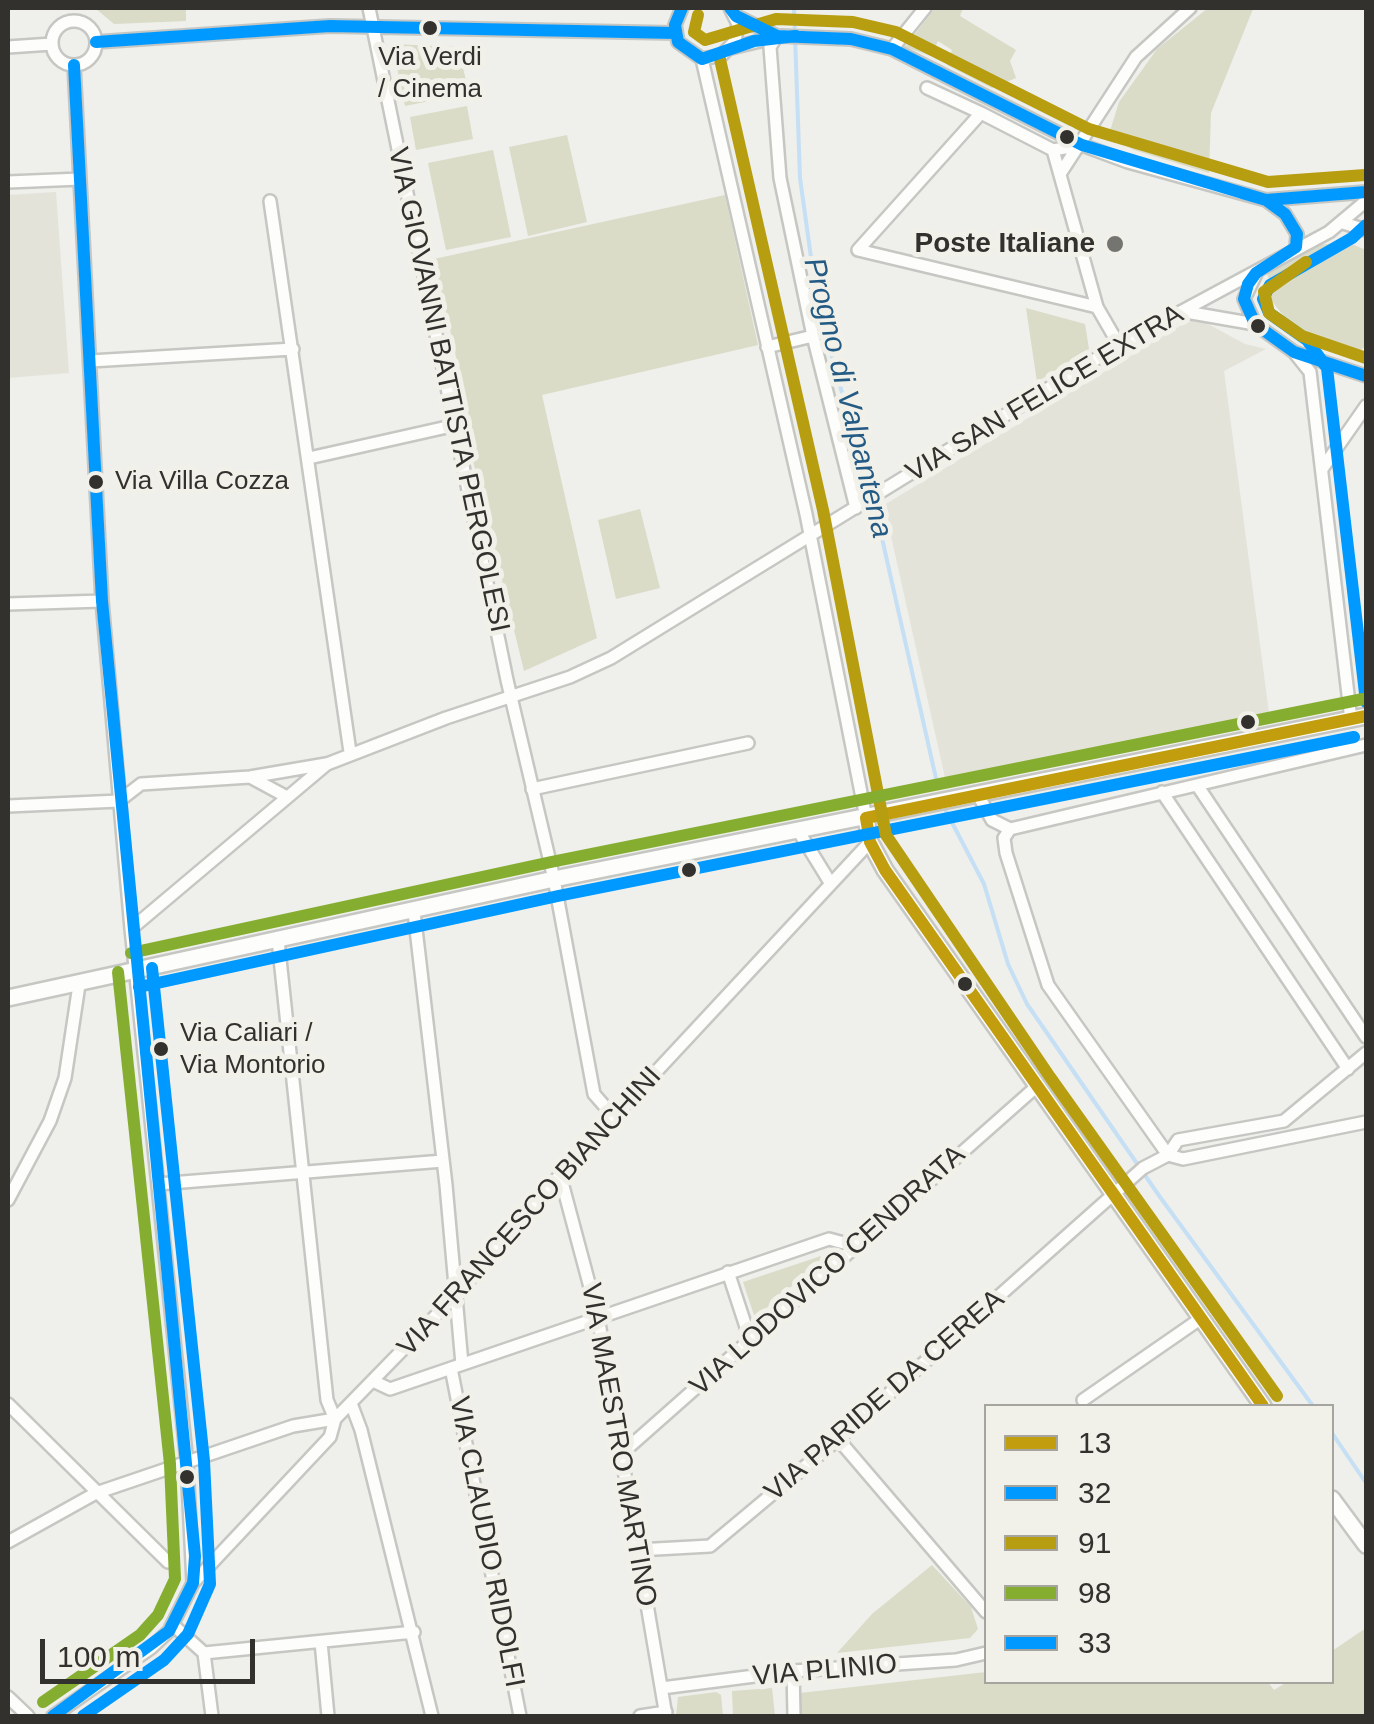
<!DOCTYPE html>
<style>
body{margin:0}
#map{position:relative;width:1374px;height:1724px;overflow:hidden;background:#efefeb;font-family:Arial,sans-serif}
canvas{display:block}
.frame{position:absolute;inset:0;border:10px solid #32312e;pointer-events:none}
.legend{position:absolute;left:984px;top:1404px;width:350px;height:280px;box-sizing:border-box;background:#f1f0e9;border:2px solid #a5a49e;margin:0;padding:12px 18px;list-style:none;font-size:30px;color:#32312e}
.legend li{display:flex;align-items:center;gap:20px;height:50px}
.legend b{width:50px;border:2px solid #a5a49e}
.scale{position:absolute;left:40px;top:1639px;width:215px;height:45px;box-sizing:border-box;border:5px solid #32312e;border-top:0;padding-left:12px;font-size:30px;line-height:35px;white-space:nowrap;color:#32312e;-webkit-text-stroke:8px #f1f0e9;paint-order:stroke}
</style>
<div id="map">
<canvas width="1374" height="1724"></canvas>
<div class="frame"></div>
<ul class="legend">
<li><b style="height:12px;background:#c29e0e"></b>13</li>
<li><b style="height:12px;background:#09f"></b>32</li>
<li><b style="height:12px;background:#b79d10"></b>91</li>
<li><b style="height:12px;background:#85ae31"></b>98</li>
<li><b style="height:12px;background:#09f"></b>33</li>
</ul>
<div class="scale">100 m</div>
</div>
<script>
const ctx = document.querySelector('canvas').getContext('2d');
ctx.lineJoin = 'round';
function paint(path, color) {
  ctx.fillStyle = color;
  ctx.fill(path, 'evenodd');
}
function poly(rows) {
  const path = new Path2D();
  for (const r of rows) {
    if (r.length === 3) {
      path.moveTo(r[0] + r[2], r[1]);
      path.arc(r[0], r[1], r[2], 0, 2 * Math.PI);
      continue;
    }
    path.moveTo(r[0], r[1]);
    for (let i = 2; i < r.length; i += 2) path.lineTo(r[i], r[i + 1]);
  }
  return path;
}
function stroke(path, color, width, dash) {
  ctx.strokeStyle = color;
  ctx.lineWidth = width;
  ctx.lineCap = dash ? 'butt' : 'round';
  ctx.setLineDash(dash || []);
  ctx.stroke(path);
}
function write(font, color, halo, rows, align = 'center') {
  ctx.font = font + ' Arial,sans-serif';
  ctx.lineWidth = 10;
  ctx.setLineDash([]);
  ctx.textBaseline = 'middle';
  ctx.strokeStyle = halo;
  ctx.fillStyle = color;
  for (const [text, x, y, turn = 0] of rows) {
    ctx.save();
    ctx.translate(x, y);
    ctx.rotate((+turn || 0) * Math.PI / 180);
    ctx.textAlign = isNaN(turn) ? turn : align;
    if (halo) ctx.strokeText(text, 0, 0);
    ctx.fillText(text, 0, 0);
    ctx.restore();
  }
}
const built = poly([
 [56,192,69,373,8,378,8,195],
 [1195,317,1245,344,1266,349,1224,371,1269,713,946,782,884,505]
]);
const green = poly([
 [95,8,186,8,186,21,114,24],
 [935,8,963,8,960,16,1016,50,1010,61,1016,78,992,88,947,65,952,50,938,41,931,56,905,47],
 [1208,8,1253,9,1211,113,1209,173,1134,150,1114,139,1110,131,1119,102,1157,49],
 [392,44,458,47,469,93,405,106],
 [467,106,473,139,416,150,410,117],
 [567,135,587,222,528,236,509,147],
 [493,150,511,237,446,250,428,163],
 [725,195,758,345,542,395,597,638,524,671,459,403,466,401,434,259],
 [1347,242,1366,250,1366,345,1354,357,1291,325,1266,294,1272,288,1266,271,1318,245],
 [1026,308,1085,324,1089,349,1037,382],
 [640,509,660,588,616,599,598,520],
 [821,1256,823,1259,755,1318,743,1282],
 [932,1565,971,1607,978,1629,970,1638,837,1653,872,1614],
 [1366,1628,1366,1716,800,1716,800,1693,986,1672,986,1682,1268,1682,1274,1690,1287,1682,1332,1682,1332,1651],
 [772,1688,775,1716,733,1716,732,1691],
 [716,1692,721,1695,723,1716,676,1716,678,1697]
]);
const stream = poly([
 [794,8,800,178,818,308,877,516,937,783],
 [946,811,984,884,1008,964,1027,1004,1160,1197,1313,1406],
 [1332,1433,1366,1483]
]);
const minor = poly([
 [369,8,507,680,554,879,594,1094,615,1118],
 [682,8,675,25,678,42,702,59,722,55,735,41,738,24,730,8],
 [736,16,777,36],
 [74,43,22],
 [777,36,770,47,780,178,813,336,856,508],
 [96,42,330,26,675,33],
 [8,47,52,44],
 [731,48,781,36,851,39,892,49,1082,145,1128,162,1266,200,1366,192],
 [892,49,925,8],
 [702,59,806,514,866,818],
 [74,65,102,601,131,929,187,1463,193,1583],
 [927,88,981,113,858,250,1097,307],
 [981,113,1053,150,1082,145],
 [1053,150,1097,307,1119,345],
 [1060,174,1136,57,1190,8],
 [8,182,80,179],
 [1266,200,1285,214,1297,234,1296,247],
 [270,201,350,752],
 [1343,223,1366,230],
 [1186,312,1255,324,1294,352,1366,376],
 [1255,324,1244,299,1256,274],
 [767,347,813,336],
 [1294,352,1310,372,1351,720],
 [90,361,293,349],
 [309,458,456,425],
 [1322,469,1366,406],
 [8,604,102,601],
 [250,777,287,797],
 [1197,785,1366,1037],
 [532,789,748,743],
 [1162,792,1348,1069],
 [978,795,992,820,1010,829],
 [8,806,119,801,141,784,250,777,326,764],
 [1010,829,1004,838,1006,853,1048,985,1168,1155],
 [1010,829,1366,745],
 [799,832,831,884],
 [414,912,446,1185,462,1364],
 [131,929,327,764,446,718,570,677,611,658,1119,345,1329,232,1366,201],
 [278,940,327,1400,335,1419],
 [1168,1155,1183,1159,1366,1122],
 [560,1175,598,1317,666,1716],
 [158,1184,443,1161],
 [8,1200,50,1121,65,1078,79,985],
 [728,1272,751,1342],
 [451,1368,520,1716],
 [375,1382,390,1389,829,1239,855,1246],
 [1083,1400,1200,1319],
 [8,1404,168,1562],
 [352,1406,361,1430,432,1716],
 [838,1439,986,1612],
 [620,1455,1036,1087],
 [8,1542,96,1493,293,1426,335,1419],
 [638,1550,710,1546,838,1439,1143,1168,1168,1155,1178,1140,1284,1121,1366,1053],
 [173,1625,204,1653,212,1716],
 [321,1642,328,1716],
 [204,1653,414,1632],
 [793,1671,794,1716],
 [662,1688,793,1671,956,1660,986,1653],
 [8,1697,28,1716],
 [53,1716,151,1648,169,1631,193,1583,330,1437,335,1419,454,1297,560,1175,870,842],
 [640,1716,666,1712]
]);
const tertiary = poly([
 [866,818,870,842,885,870,1263,1406],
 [8,998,554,879,1366,716],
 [1332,1499,1366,1545]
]);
const bus1 = poly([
 [866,818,870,842,885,870,1263,1406],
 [866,818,1366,716]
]);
const bus2 = poly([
 [1366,225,1352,238,1270,285,1263,299,1269,313,1307,340,1327,368,1366,702],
 [139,987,558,896,1354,737],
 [83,1716,164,1660,188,1634,210,1584,204,1461,152,968]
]);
const bus3 = poly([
 [698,15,694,32,705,40,776,19,853,22,896,32,1089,129,1268,182,1365,175],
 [719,55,823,510,886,835,1050,1077,1277,1396],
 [1306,262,1264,292,1269,313,1302,336,1366,358]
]);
const bus4 = poly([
 [131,953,551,862,1363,699],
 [43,1702,140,1635,158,1615,175,1579,170,1464,118,972]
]);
const bus5 = poly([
 [682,8,675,25,678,42,702,59,754,41,796,36],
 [730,8,736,16,777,36,851,39,892,49,1082,145,1266,200,1285,214,1297,234,1296,247,1256,273,1248,284,1244,299,1255,324,1294,352,1366,376],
 [96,42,330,26,675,33],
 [1242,193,1266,200,1366,192],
 [53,1716,169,1631,193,1583,195,1556,102,601,74,65]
]);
const markers = [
 [430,28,9,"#32312e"],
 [1067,137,9,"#32312e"],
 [1115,244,10,"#747470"],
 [1258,326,9,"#32312e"],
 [96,482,9,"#32312e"],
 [1248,722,9,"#32312e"],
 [689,870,9,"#32312e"],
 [965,984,9,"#32312e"],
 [161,1049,9,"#32312e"],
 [187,1477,9,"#32312e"]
];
const busNames = [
 ["Via Verdi",430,58,"center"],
 ["/ Cinema",430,90,"center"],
 ["Via Villa Cozza",115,482],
 ["Via Caliari /",180,1034],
 ["Via Montorio",180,1066]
];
const poiNames = [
 ["Poste Italiane",1095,244]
];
const streetNames = [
 ["VIA GIOVANNI BATTISTA PERGOLESI",448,390,78],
 ["VIA SAN FELICE EXTRA",1045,394,-31],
 ["VIA FRANCESCO BIANCHINI",530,1212,-48],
 ["VIA LODOVICO CENDRATA",828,1271,-42],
 ["VIA PARIDE DA CEREA",885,1396,-41],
 ["VIA MAESTRO MARTINO",618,1445,80],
 ["VIA CLAUDIO RIDOLFI",486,1542,79],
 ["VIA PLINIO",825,1671,-5]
];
const waterNames = [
 ["Progno di Valpantena",847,398,76]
];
paint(built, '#e4e3d9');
paint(green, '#dadcc7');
stroke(stream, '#c5dff4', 4);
stroke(minor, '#c6c6c3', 16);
stroke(tertiary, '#c6c6c3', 20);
stroke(minor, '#fdfdfc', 11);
stroke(tertiary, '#fdfdfc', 15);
stroke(bus1, '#c29e0e', 12);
stroke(bus2, '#09f', 12);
stroke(bus3, '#b79d10', 12);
stroke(bus4, '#85ae31', 12);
stroke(bus5, '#09f', 12);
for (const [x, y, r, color] of markers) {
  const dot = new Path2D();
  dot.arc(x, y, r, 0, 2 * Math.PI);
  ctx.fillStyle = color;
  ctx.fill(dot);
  stroke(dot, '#f1f0e9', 4);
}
write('26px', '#32312e', '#f1f0e9', busNames, 'left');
write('bold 28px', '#32312e', '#f1f0e9', poiNames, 'right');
write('28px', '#32312e', '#f1f0e9', streetNames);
write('italic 30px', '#245b84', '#f1f0e9', waterNames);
</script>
